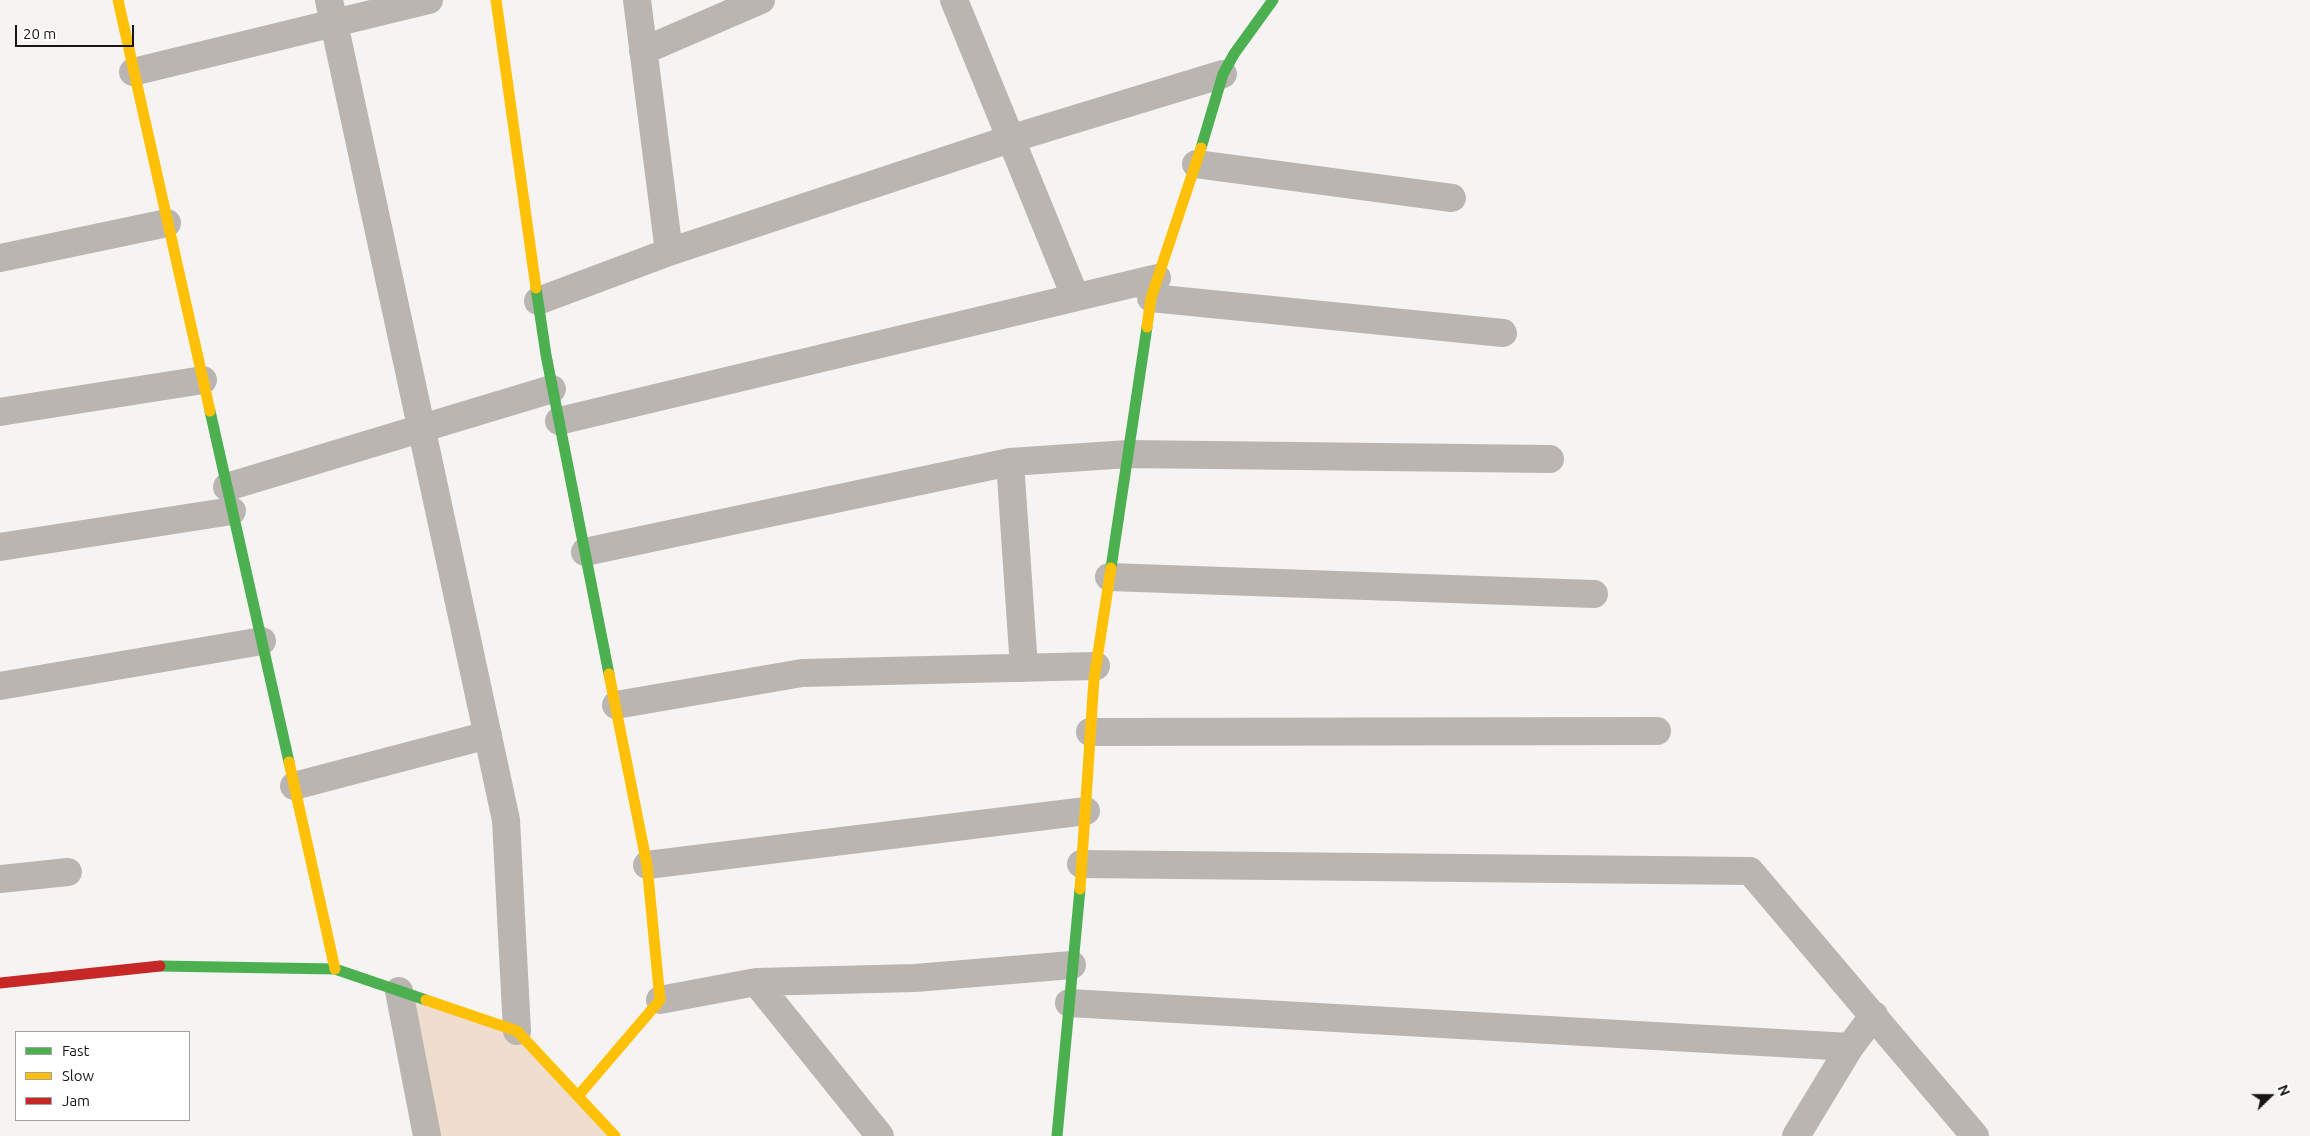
<!DOCTYPE html>
<style>
body{margin:0}
#map{position:relative;width:2310px;height:1136px;overflow:hidden;background:#f6f4f2;font-family:Ubuntu,sans-serif}
canvas{display:block}
.legend{position:absolute;left:15px;top:1031px;width:175px;height:90px;box-sizing:border-box;background:#fff;border:1px solid #a2a2a1;margin:0;padding:6px 9px;list-style:none;font-size:15px;color:#171615}
.legend li{display:flex;align-items:center;gap:10px;height:25px}
.legend b{width:25px;border:1px solid #a2a2a1}
.north{position:absolute;left:2245px;top:1071px;width:50px;height:50px;-webkit-text-stroke:4px #fff;paint-order:stroke;rotate:68deg;font-size:14px;font-weight:700;line-height:20px;text-align:center;color:#171615}
.north::after{content:'';display:block;margin:auto;width:18px;height:22px;background:#171615;clip-path:polygon(50% 0,100% 100%,50% 72%,0 100%)}
.scale{position:absolute;left:15px;top:25px;width:119px;height:22px;box-sizing:border-box;border:2px solid #171615;border-top:0;padding-left:6px;font-size:15px;line-height:18px;white-space:nowrap;color:#171615;-webkit-text-stroke:4px #fff;paint-order:stroke}
</style>
<div id="map">
<canvas width="2310" height="1136"></canvas>
<ul class="legend">
<li><b style="height:6px;background:#4caf50"></b>Fast</li>
<li><b style="height:6px;background:#ffc107"></b>Slow</li>
<li><b style="height:6px;background:#c62828"></b>Jam</li>
</ul>
<div class="north">N</div>
<div class="scale">20 m</div>
</div>
<script>
const ctx = document.querySelector('canvas').getContext('2d');
ctx.lineJoin = 'round';
function paint(path, color) {
  ctx.fillStyle = color;
  ctx.fill(path, 'evenodd');
}
function poly(rows) {
  const path = new Path2D();
  for (const r of rows) {
    path.moveTo(r[0], r[1]);
    for (let i = 2; i < r.length; i += 2) path.lineTo(r[i], r[i + 1]);
  }
  return path;
}
function stroke(path, color, width, dash) {
  ctx.strokeStyle = color;
  ctx.lineWidth = width;
  ctx.lineCap = dash ? 'butt' : 'round';
  ctx.setLineDash(dash || []);
  ctx.stroke(path);
}
const green = poly([
 [399,993,517,1033,615,1136,426,1136]
]);
const street = poly([
 [329,0,506,820,517,1031],
 [637,0,669,252],
 [954,0,1075,296],
 [643,51,761,0],
 [133,72,429,0],
 [1196,164,1452,198],
 [0,258,167,223],
 [1151,298,1503,333],
 [538,301,669,252,1010,139,1223,74],
 [0,412,203,380],
 [559,421,1157,278],
 [1010,462,1024,668],
 [227,487,552,389],
 [0,547,232,511],
 [585,552,1010,462,1128,454,1550,459],
 [1109,577,1594,594],
 [0,686,262,641],
 [616,705,802,673,1096,666],
 [1090,732,1657,731],
 [294,786,488,735],
 [1081,864,1750,871,1975,1136],
 [647,865,1086,811],
 [0,879,68,872],
 [756,982,880,1136],
 [399,991,427,1136],
 [660,1000,756,982,915,978,1072,965],
 [1069,1003,1850,1047],
 [1796,1136,1850,1047,1874,1015]
]);
const fast = poly([
 [1201,148,1223,74,1234,54,1273,0],
 [536,288,546,355,609,674],
 [210,411,289,762],
 [1111,568,1147,327],
 [160,966,335,969,426,1000],
 [1057,1136,1080,889]
]);
const slow = poly([
 [118,0,210,411],
 [496,0,536,288],
 [1147,327,1151,298,1201,148],
 [289,762,335,969],
 [1080,889,1094,679,1111,568],
 [426,1000,517,1031,615,1136],
 [578,1096,660,1000,647,865,609,674]
]);
const jam = poly([
 [0,983,160,966]
]);
paint(green, '#efdecd');
stroke(street, '#bab5b0', 28);
stroke(fast, '#4caf50', 11);
stroke(slow, '#ffc107', 11);
stroke(jam, '#c62828', 11);
</script>
